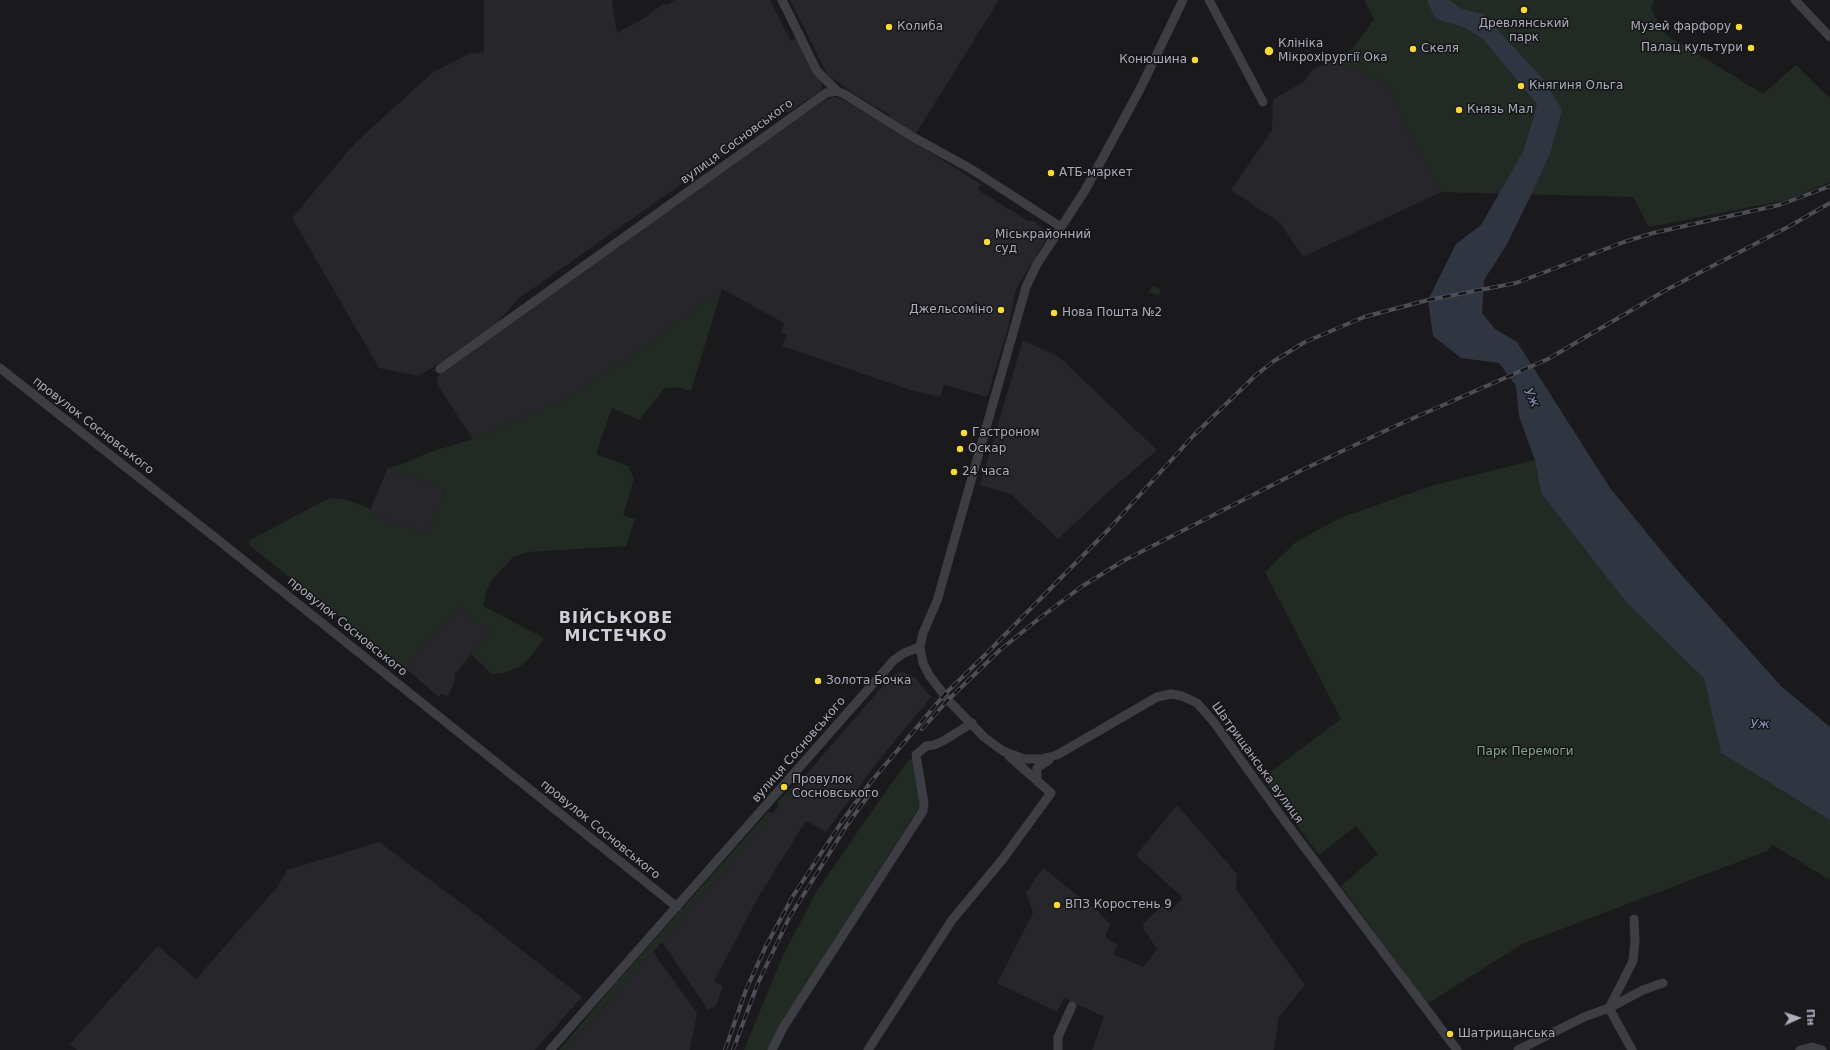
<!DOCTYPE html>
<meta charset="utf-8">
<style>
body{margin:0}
#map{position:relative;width:1830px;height:1050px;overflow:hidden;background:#1a1a1c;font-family:"DejaVu Sans",sans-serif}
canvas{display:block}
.north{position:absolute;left:1778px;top:998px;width:40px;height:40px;-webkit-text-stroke:3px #151518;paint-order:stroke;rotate:87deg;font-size:11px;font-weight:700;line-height:16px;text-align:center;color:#acaebc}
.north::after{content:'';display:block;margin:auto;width:14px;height:18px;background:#acaebc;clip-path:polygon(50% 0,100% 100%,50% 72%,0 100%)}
</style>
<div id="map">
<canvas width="1830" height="1050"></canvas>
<div class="north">Пн</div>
</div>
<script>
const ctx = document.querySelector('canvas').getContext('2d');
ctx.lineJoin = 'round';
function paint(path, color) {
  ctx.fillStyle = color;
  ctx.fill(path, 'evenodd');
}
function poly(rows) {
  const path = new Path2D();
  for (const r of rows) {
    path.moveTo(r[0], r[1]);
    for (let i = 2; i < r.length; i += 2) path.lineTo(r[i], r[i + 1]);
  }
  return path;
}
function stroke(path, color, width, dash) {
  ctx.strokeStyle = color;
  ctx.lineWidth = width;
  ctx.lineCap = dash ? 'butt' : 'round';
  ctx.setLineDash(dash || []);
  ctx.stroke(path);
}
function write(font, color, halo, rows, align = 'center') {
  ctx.font = font + ' "DejaVu Sans",sans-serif';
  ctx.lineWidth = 3;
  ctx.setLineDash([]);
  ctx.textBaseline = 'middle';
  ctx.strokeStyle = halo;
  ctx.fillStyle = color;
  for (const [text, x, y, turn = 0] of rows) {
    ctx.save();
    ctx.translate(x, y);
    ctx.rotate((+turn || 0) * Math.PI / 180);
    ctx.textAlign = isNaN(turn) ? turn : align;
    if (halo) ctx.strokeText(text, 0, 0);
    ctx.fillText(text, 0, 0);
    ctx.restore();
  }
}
const built = poly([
 [484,0,612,0,617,33,643,19,664,3,666,5,675,0,770,0,791,41,798,37,821,81,822,87,820,91,790,111,784,112,518,299,498,322,437,365,418,376,379,368,292,218,355,143,432,73,472,52,473,54,484,52],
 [790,0,999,0,915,135,892,119,890,115,876,106,873,106,830,77,825,70],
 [1336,57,1339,64,1365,73,1389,86,1404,123,1441,192,1303,257,1280,223,1231,190,1272,130,1273,99,1305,81,1311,71],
 [833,97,842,99,854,105,912,141,981,184,978,190,1028,221,1034,221,1047,232,1046,239,1016,289,1008,328,987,397,944,385,940,397,910,390,782,346,787,335,781,332,784,323,722,289,636,354,559,402,473,439,438,386,436,381,438,376,535,304,825,100],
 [1023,340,1059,357,1157,450,1107,493,1058,539,1011,494,1002,492,980,485],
 [388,468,446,490,427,534,383,519,370,510],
 [458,606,490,631,455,674,455,681,448,696,441,694,439,697,405,668],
 [900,672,905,673,915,678,931,697,875,765,826,832,806,821,759,896,714,981,723,986,716,1006,708,1010,662,942,880,689,893,675],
 [1177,805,1237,874,1236,889,1305,985,1279,1017,1274,1050,1092,1050,1104,1017,1064,998,1057,1012,997,983,1033,913,1026,892,1043,868,1094,908,1110,924,1105,937,1118,945,1113,954,1143,967,1157,949,1144,930,1143,924,1162,906,1169,912,1183,898,1136,855],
 [379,842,477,915,582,997,535,1050,77,1050,70,1044,158,946,196,979,278,886,287,870],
 [653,952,697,1013,690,1050,565,1050]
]);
const green = poly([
 [1364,0,1654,0,1651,9,1665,34,1763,94,1796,65,1830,98,1830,182,1786,200,1649,227,1633,197,1441,192,1404,123,1389,86,1365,73,1339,64,1336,57,1352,50,1374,19],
 [1153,286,1161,290,1158,296,1149,292],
 [722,289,691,391,678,387,664,389,639,420,612,408,596,454,628,466,634,478,623,515,635,519,626,546,527,552,512,558,491,581,486,593,483,606,544,638,529,659,519,667,504,673,492,674,471,654,490,631,458,606,405,668,249,545,249,541,323,501,332,498,343,499,365,506,383,519,427,534,446,490,388,468,400,465,430,452,473,439,559,402,636,354],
 [1535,460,1541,493,1626,602,1705,678,1721,753,1830,820,1830,880,1773,845,1767,851,1522,944,1427,1004,1341,886,1378,854,1356,826,1319,855,1262,778,1341,719,1265,572,1296,542,1340,518,1434,485],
 [910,758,914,762,920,802,917,811,887,857,779,1029,769,1050,744,1050,783,955,817,891,881,798],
 [797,783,784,802,778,809,777,807,778,801],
 [768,812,774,814,662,942,565,1050,559,1050,616,983]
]);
const water = poly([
 [1428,0,1449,0,1462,9,1483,14,1544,80,1562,110,1550,154,1532,193,1506,246,1484,280,1482,313,1495,329,1517,342,1610,488,1678,571,1781,686,1830,727,1830,820,1721,753,1704,678,1626,602,1541,493,1535,460,1519,416,1516,386,1499,363,1461,358,1433,336,1428,300,1456,244,1481,225,1524,150,1537,104,1483,39,1466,28,1436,19,1428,3]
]);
const minor = poly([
 [782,0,817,71,837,91],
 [1183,0,1140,89,1106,152,1084,192,1037,264,1026,287,937,601,923,633,920,647,923,663,929,675,948,700,984,737,1003,751,1024,759,1041,759,1057,755,1157,697,1171,694,1182,696,1197,703,1213,721,1284,820,1457,1050],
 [1209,0,1263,102],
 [1795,0,1830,37],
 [0,368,222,543,677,907],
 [440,369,826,93,837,91,846,95,913,137,971,169,1061,227],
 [1037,781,1037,768,1049,760],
 [550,1050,894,660,904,653,920,647],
 [772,1050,784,1026,923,811,924,803,916,755,926,746,934,745,943,741,972,723],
 [868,1050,952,920,1002,860,1051,793,1009,756],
 [1058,1050,1058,1037,1072,1006],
 [1518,1050,1584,1017,1609,1008,1643,990,1663,983],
 [1632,1050,1609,1008,1633,961,1635,941,1634,919],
 [1800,1050,1812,1047,1822,1050]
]);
const rail = poly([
 [922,729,948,700,1000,650,1041,617,1081,587,1123,561,1300,471,1391,428,1548,359,1666,290,1788,227,1830,203],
 [725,1050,746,990,766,946,793,896,841,823,870,783,944,695,988,652,1109,529,1194,435,1256,375,1274,361,1305,342,1364,317,1428,300,1516,283,1624,242,1653,233,1779,205,1830,186],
 [733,1050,758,983,789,918,847,825,868,796]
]);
const markers = [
 [1524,10,4,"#f9da35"],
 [889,27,4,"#f9da35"],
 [1739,27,4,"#f9da35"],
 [1751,48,4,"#f9da35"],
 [1413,49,4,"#f9da35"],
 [1269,51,5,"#f9da35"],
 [1195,60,4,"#f9da35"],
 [1521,86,4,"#f9da35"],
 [1459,110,4,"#f9da35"],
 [1051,173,4,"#f9da35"],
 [987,242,4,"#f9da35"],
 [1001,310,4,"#f9da35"],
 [1054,313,4,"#f9da35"],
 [964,433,4,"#f9da35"],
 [960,449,4,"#f9da35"],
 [954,472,4,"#f9da35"],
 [818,681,4,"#f9da35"],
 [784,787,4,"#f9da35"],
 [1057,905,4,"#f9da35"],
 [1450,1034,4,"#f9da35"]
];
const poiNames = [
 ["Древлянський",1524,24,"center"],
 ["парк",1524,38,"center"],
 ["Колиба",897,27],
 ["Музей фарфору",1731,27,"right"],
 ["Клініка",1278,44],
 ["Мікрохірургії Ока",1278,58],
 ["Палац культури",1743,48,"right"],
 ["Скеля",1421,49],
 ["Конюшина",1187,60,"right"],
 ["Княгиня Ольга",1529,86],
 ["Князь Мал",1467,110],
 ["АТБ-маркет",1059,173],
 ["Міськрайонний",995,235],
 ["суд",995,249],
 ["Джельсоміно",993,310,"right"],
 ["Нова Пошта №2",1062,313],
 ["Гастроном",972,433],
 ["Оскар",968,449],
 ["24 часа",962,472],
 ["Золота Бочка",826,681],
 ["Провулок",792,780],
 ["Сосновського",792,794],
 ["ВПЗ Коростень 9",1065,905],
 ["Шатрищанська",1458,1034]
];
const streetNames = [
 ["вулиця Сосновського",737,142,-36],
 ["провулок Сосновського",93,426,38],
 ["провулок Сосновського",347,627,39],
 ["вулиця Сосновського",799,750,-49],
 ["Шатрищанська вулиця",1257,763,54],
 ["провулок Сосновського",600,830,39]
];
const parkNames = [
 ["Парк Перемоги",1525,752]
];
const waterNames = [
 ["Уж",1531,398,64],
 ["Уж",1760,725]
];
const districtNames = [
 ["ВІЙСЬКОВЕ",616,619],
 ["МІСТЕЧКО",616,637]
];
paint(built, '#27262a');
paint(green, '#212b24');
paint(water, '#2f3641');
stroke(minor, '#3d3d44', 9);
stroke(rail, '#4e4e57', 4);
stroke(rail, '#151518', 2.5, [8]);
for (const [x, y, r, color] of markers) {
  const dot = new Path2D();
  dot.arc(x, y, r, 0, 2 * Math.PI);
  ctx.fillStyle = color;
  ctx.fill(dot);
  stroke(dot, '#151518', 1.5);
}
write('12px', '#acaebc', '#151518', poiNames, 'left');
write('12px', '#acaebc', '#151518', streetNames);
write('12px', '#83a88c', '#151518', parkNames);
write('italic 13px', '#8395b8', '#151518', waterNames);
ctx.letterSpacing = '1px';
write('bold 16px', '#cdced8', '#151518', districtNames);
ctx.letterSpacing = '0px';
</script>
